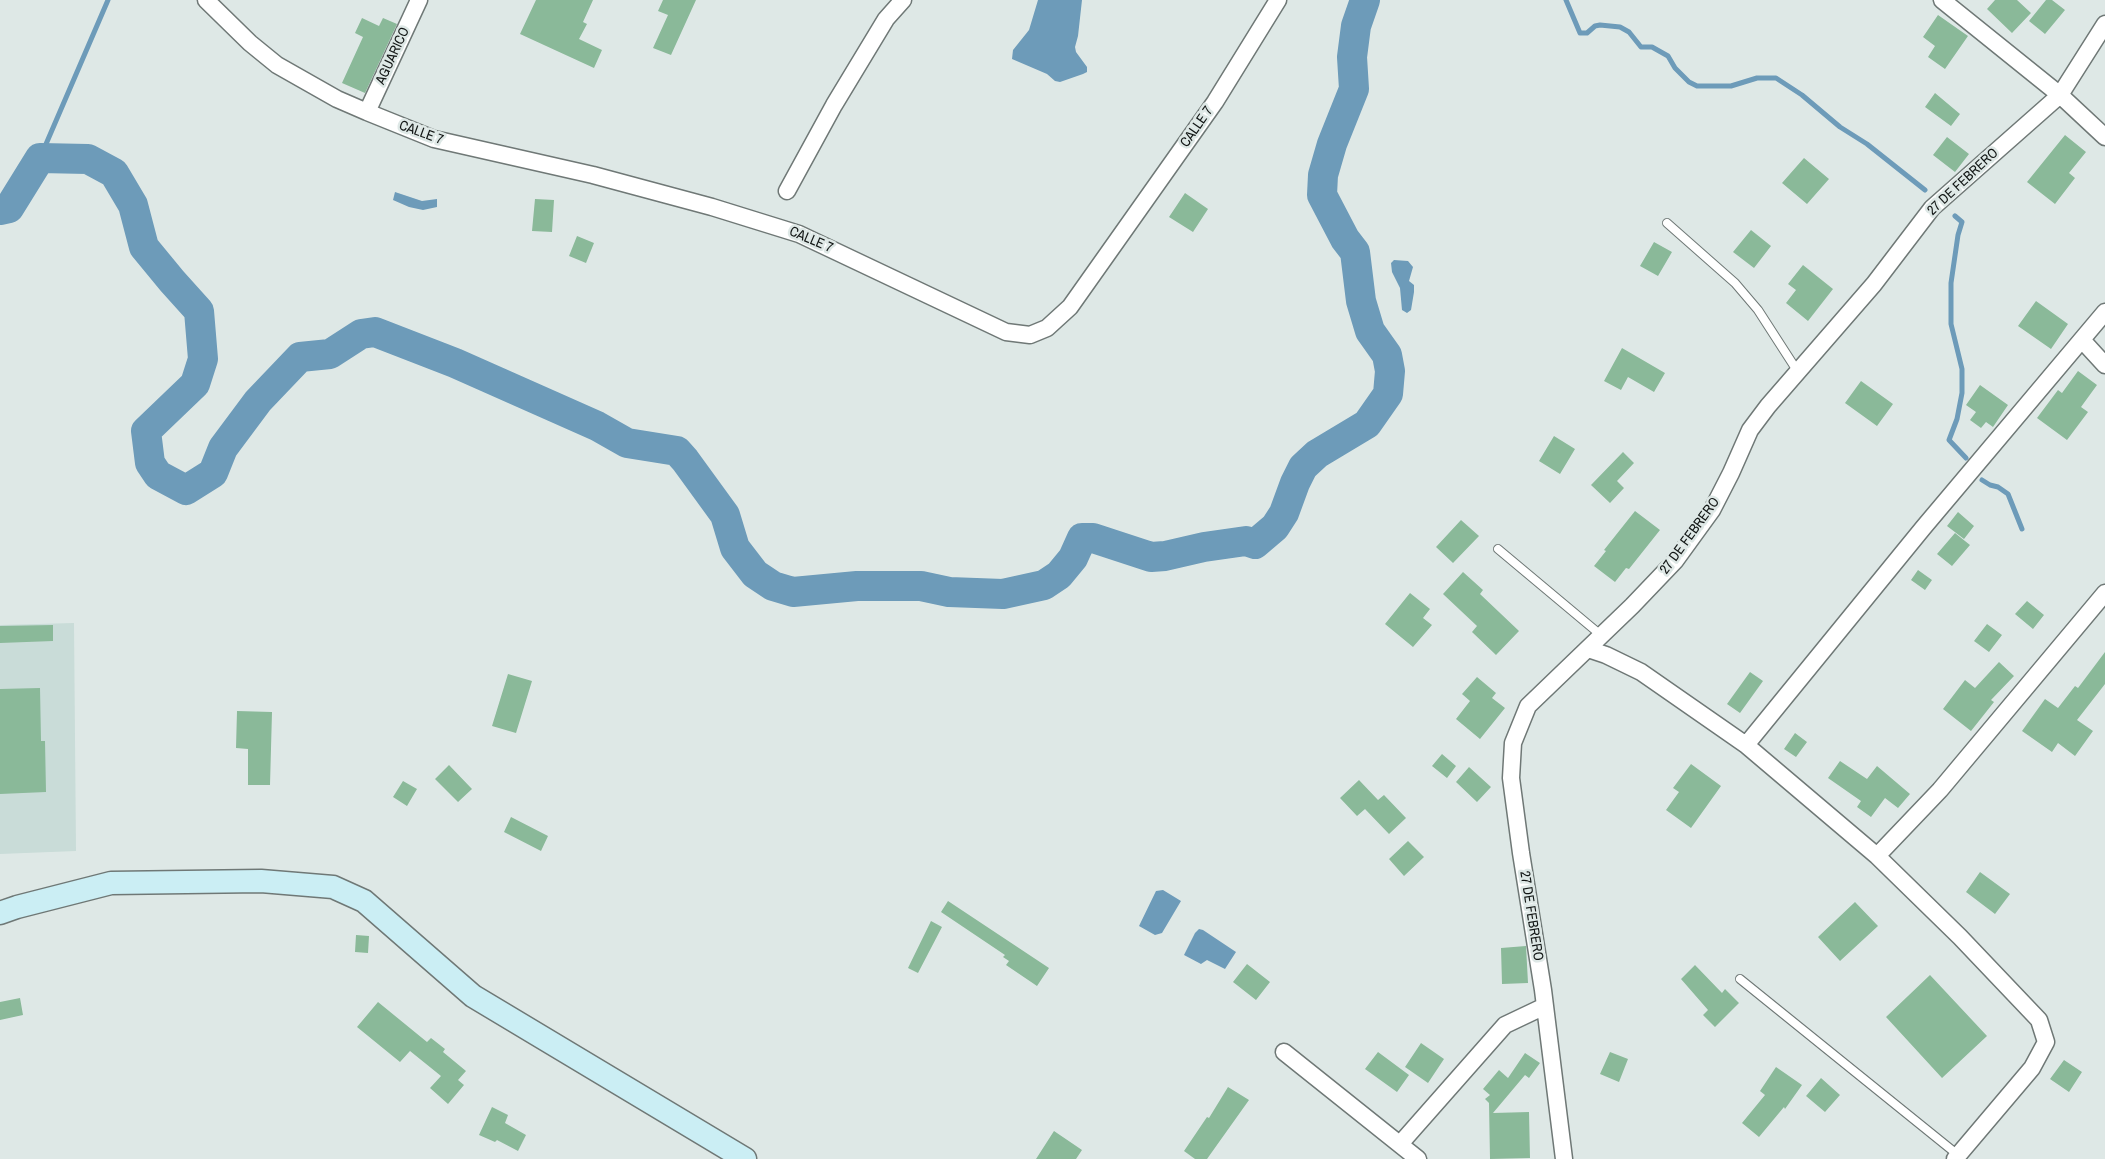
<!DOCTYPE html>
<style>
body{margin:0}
canvas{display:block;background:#dee8e6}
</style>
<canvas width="2105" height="1159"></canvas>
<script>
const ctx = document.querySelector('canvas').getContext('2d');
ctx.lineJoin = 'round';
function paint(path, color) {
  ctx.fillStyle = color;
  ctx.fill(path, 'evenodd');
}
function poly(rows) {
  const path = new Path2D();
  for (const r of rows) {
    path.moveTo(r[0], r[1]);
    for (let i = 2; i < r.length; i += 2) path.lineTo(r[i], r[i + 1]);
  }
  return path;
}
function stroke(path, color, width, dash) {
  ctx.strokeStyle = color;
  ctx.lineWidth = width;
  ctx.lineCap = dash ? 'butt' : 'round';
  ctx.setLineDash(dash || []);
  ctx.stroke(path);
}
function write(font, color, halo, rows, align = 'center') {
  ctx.font = font + ' "Archivo Narrow",sans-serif';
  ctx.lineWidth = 5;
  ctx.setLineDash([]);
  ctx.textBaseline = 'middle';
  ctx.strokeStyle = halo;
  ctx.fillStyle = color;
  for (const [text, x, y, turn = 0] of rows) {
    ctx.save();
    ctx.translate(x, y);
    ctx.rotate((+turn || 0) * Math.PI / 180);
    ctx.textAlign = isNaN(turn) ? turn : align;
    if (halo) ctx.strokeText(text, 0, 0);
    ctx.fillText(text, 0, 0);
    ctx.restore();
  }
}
const built = poly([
 [74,623,76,851,0,854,0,625]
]);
const water = poly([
 [1038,0,1082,0,1078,36,1075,47,1076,52,1087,67,1087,72,1083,74,1060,82,1055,81,1047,74,1012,59,1013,50,1029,30],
 [395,192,422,201,437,199,437,207,423,210,409,207,393,200],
 [1394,260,1408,261,1413,267,1409,281,1414,285,1414,292,1411,310,1407,313,1402,310,1400,288,1392,272,1391,263],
 [1163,890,1181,901,1162,933,1155,935,1139,926,1156,891],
 [1199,929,1203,930,1236,952,1225,969,1207,960,1201,964,1184,955,1195,933]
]);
const stream = poly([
 [1566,0,1580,33,1587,33,1595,26,1600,25,1620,27,1629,32,1641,47,1652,47,1668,56,1675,68,1689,82,1697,86,1731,86,1757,78,1776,78,1802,95,1840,127,1867,144,1925,190],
 [40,158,108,0],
 [1955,216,1962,222,1958,235,1951,283,1951,324,1962,369,1962,393,1957,419,1949,440,1966,458],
 [1982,480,1990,485,1998,487,2008,494,2022,529]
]);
const river = poly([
 [0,210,9,208,40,158,88,159,114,173,133,205,144,247,172,281,199,311,203,359,195,384,146,431,150,463,158,475,186,490,213,473,223,448,258,401,300,357,330,354,361,334,375,332,455,363,597,426,627,443,677,451,685,460,725,515,735,548,755,574,773,586,793,592,857,586,921,586,949,592,1003,594,1044,585,1059,575,1073,558,1082,538,1093,538,1151,557,1165,556,1204,547,1246,541,1255,544,1275,527,1284,513,1295,483,1303,467,1317,454,1367,424,1388,394,1390,371,1387,355,1370,331,1361,301,1355,252,1345,239,1322,195,1323,175,1332,144,1354,89,1352,57,1356,26,1365,0]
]);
const building = poly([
 [536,0,593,0,583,22,587,24,579,39,602,50,594,68,520,34],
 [663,0,696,0,671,55,653,48,668,15,658,11],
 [1995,0,2017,0,2031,13,2012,33,1987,9],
 [2046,0,2052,0,2065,10,2045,34,2029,21],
 [1938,15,1968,36,1945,69,1928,57,1935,46,1923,37],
 [362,18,379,26,383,18,397,24,365,93,342,83,363,37,355,33],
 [1935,93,1960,114,1951,126,1925,107],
 [2065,135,2086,152,2069,173,2075,178,2055,204,2027,182],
 [1947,137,1969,154,1955,172,1933,155],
 [1804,158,1829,179,1807,204,1782,183],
 [1185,193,1208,209,1193,232,1169,217],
 [535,199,554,200,552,232,532,231],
 [1751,230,1771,246,1754,268,1733,252],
 [577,236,594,243,586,263,569,256],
 [1654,242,1672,252,1658,276,1640,266],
 [1803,265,1833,289,1808,321,1786,303,1796,290,1788,284],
 [2036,301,2068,324,2051,349,2018,326],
 [1622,348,1665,373,1654,392,1628,377,1621,390,1604,381],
 [2078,371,2097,385,2081,407,2088,412,2067,440,2037,418,2058,390,2062,393],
 [1861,381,1893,404,1877,426,1845,403],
 [1980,385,2008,405,1993,427,1986,422,1981,428,1970,420,1976,412,1966,405],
 [1554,436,1575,449,1560,474,1539,461],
 [1623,452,1634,463,1617,481,1624,488,1610,503,1591,485],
 [1635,511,1660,530,1629,569,1626,568,1615,582,1594,566,1606,551,1604,550],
 [1958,512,1974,526,1964,539,1947,526],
 [1461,520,1479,536,1453,563,1436,547],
 [1955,533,1970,545,1952,566,1937,554],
 [1918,570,1932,580,1925,590,1911,580],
 [1463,572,1483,590,1480,594,1519,631,1496,655,1472,632,1477,626,1443,594],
 [1410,593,1430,609,1423,618,1432,625,1413,647,1385,624],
 [2027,601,2044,615,2033,629,2015,614],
 [1987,624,2002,635,1989,652,1974,641],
 [53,625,53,641,0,643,0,626],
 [2105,652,2105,684,2077,720,2093,731,2075,756,2058,743,2052,752,2022,731,2045,699,2058,708,2075,686,2078,688],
 [1999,662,2014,676,1991,700,1994,702,1971,731,1943,709,1965,680,1975,688],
 [1750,672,1763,681,1740,713,1727,704],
 [508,674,532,681,516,733,492,726],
 [1477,677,1496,693,1492,698,1505,708,1480,739,1456,719,1470,701,1462,694],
 [40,688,41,741,45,741,46,792,0,794,0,689],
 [237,711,272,712,270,785,248,785,248,749,236,748],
 [1795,733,1807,742,1796,757,1784,749],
 [1442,754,1456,766,1447,778,1432,766],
 [1840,761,1867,779,1877,766,1910,794,1898,808,1885,798,1871,817,1857,807,1861,801,1828,778],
 [1691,764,1721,786,1691,828,1666,810,1679,792,1673,788],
 [449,765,472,789,458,802,435,779],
 [1469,767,1491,787,1477,802,1456,782],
 [1359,780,1378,800,1384,795,1406,818,1389,834,1365,809,1357,816,1340,798],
 [403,781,417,789,407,806,393,797],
 [511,817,548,836,541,851,504,832],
 [1408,841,1424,857,1404,876,1389,859],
 [1980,872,2010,894,1995,914,1966,892],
 [948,901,1049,968,1037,986,1006,965,1009,961,1003,957,1005,955,941,912],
 [1855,902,1878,926,1840,961,1818,937],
 [931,921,942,927,918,973,908,968],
 [356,935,369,936,368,953,355,952],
 [1526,946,1528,983,1502,984,1501,948],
 [1247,964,1270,982,1256,1000,1233,982],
 [1695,965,1722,993,1725,989,1739,1003,1715,1027,1703,1015,1708,1010,1681,979],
 [1930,975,1987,1036,1942,1078,1886,1017],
 [20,998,23,1015,0,1020,0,1002],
 [378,1002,427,1042,431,1038,445,1049,443,1052,466,1071,458,1080,464,1085,448,1104,430,1088,441,1076,410,1051,400,1062,357,1027],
 [1421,1043,1444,1059,1428,1083,1405,1067],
 [1378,1052,1409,1075,1397,1092,1365,1069],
 [1610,1052,1628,1059,1619,1082,1600,1074],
 [1525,1053,1540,1063,1529,1078,1525,1075,1493,1113,1529,1112,1530,1158,1490,1159,1489,1103,1485,1099,1490,1095,1483,1089,1499,1070,1508,1078],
 [2064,1060,2082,1072,2069,1092,2050,1079],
 [1776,1067,1802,1085,1785,1109,1784,1107,1759,1137,1742,1123,1765,1095,1760,1091],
 [1821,1078,1840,1095,1825,1112,1806,1096],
 [1228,1087,1249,1100,1207,1159,1195,1159,1184,1151,1207,1117,1209,1118],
 [492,1107,508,1115,505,1123,526,1135,518,1151,497,1140,495,1142,479,1135],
 [1054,1131,1082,1150,1076,1159,1036,1159]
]);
const lane = poly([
 [1667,223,1735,283,1758,310,1798,372],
 [1498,549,1602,636],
 [1740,979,1958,1155]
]);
const street = poly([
 [206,0,250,43,277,65,337,99,367,112,434,139,593,175,712,207,799,234,1006,332,1030,335,1047,328,1070,307,1215,102,1278,0],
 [1942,0,2060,95,2105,137],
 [367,112,419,0],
 [787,191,834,105,886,19,903,0],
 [2082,340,2105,365],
 [1588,649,1606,655,1641,672,1746,745,1877,856,1960,937,2039,1020,2046,1042,2032,1068,1955,1159],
 [1746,745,1923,528,2105,312],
 [1877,856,1940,790,2105,593],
 [1284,1052,1418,1159],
 [1400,1144,1505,1025,1545,1006],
 [1564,1159,1543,990,1521,853,1511,778,1513,743,1528,706,1632,606,1675,561,1712,510,1731,473,1750,430,1768,406,1874,284,1932,208,2060,95,2105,24]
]);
const secondary = poly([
 [0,913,17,907,111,883,261,881,333,887,364,901,473,996,745,1159]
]);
const streetNames = [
 ["AGUARICO",393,56,-65],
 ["CALLE 7",1197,127,-55],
 ["CALLE 7",421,133,20],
 ["27 DE FEBRERO",1963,182,-43],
 ["CALLE 7",811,240,23],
 ["27 DE FEBRERO",1690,536,-54],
 ["27 DE FEBRERO",1531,916,81]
];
paint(built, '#c9dcd8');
paint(water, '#6d9bb9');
stroke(stream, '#6d9bb9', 5);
stroke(river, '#6d9bb9', 30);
paint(building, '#8ab999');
stroke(lane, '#6f7876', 10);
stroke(street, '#6f7876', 19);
stroke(secondary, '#6f7876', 25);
stroke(lane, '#fff', 8);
stroke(street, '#fff', 16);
stroke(secondary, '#cbeef4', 22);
write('14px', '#111514', '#dee8e6', streetNames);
</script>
